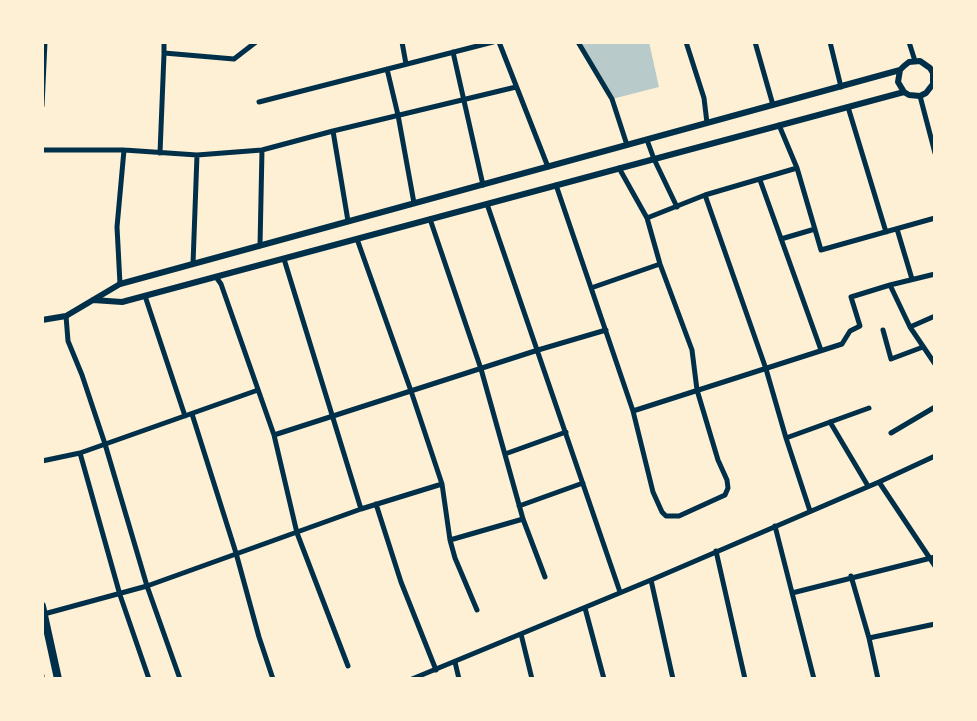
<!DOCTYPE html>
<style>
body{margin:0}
#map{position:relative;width:977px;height:721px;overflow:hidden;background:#fdf0d5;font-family:Figtree,sans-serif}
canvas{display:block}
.frame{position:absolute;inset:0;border:44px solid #fdf0d5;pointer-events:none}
</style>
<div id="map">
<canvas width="977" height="721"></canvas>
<div class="frame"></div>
</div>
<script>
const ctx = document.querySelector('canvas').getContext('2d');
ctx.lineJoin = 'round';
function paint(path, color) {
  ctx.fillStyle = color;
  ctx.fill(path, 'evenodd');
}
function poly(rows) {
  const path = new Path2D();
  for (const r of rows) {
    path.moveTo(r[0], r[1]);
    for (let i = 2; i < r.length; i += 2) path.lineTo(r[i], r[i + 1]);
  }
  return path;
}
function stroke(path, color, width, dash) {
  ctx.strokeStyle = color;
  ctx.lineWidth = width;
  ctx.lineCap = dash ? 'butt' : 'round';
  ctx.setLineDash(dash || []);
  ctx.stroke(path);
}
const green = poly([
 [578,42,649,42,659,87,612,99]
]);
const service = poly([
 [42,668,44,679]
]);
const minor = poly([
 [164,42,164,53,234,59,256,42],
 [402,42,406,64],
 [499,42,548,167],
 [578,42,612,99,627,145],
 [686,42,704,98,707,123],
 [755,42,773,105],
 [830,42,841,87],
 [909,42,915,61],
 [453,52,483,185],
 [387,69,398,115,414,203],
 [920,96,935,153],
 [259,102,493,42],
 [42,106,45,42],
 [848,107,886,232],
 [779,125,797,168,821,250,935,218],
 [333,131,348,221],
 [647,140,654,159,677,207],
 [42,150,124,150,197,155,262,150,333,131,516,87],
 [160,153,164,54],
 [760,180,821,350],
 [556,185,633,411,653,492,662,512,666,516,679,516,725,495,728,488,727,480,718,460,697,390,692,350,660,264,647,218,619,168],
 [705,195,766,369,786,438,810,511],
 [487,204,620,592],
 [647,218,705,195,797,168],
 [430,219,481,369,523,519,545,577],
 [897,229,912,279],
 [357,239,411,391,442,484,450,540,455,558,477,610],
 [781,239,815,229],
 [260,246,262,150],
 [284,259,361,509],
 [193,264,197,155],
 [935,274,890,285,910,327,935,364],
 [216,277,221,284,274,435,297,533,348,666],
 [120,284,117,227,124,150],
 [591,288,660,264],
 [145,296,185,416],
 [66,316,68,341,82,375,105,444,147,586,180,679],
 [910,327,935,316],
 [883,330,891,359,923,347],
 [633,411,842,344,850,331,860,326,851,297,890,285],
 [192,414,236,553,259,637,273,679],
 [830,422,868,486],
 [891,433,935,407],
 [274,435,538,350,606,330],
 [786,438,869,408],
 [80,453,120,595,149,679],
 [505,454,566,432],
 [42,461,80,453,258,390],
 [879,482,935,566],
 [376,504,401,582,436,670],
 [519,506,583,483],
 [775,526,814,679],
 [450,540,523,519],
 [716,551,745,679],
 [851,576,869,638,878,679],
 [651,580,673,679],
 [792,593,935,557],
 [585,608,604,679],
 [44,614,147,586,361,509,442,484],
 [521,634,532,679],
 [869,638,935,624],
 [455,662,459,679],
 [412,679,651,580,879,482,935,456]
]);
const tertiary = poly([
 [93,300,122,302,904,92,909,95,920,96,926,93,933,84,933,73,930,68,920,61,909,62,904,66,900,70,898,82,904,92],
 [42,320,66,316,120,284,900,70]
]);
const primary = poly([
 [42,606,58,679]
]);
paint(green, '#b9caca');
stroke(service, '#003049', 2);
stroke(minor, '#003049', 5);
stroke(tertiary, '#003049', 6);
stroke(primary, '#003049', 8);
</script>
